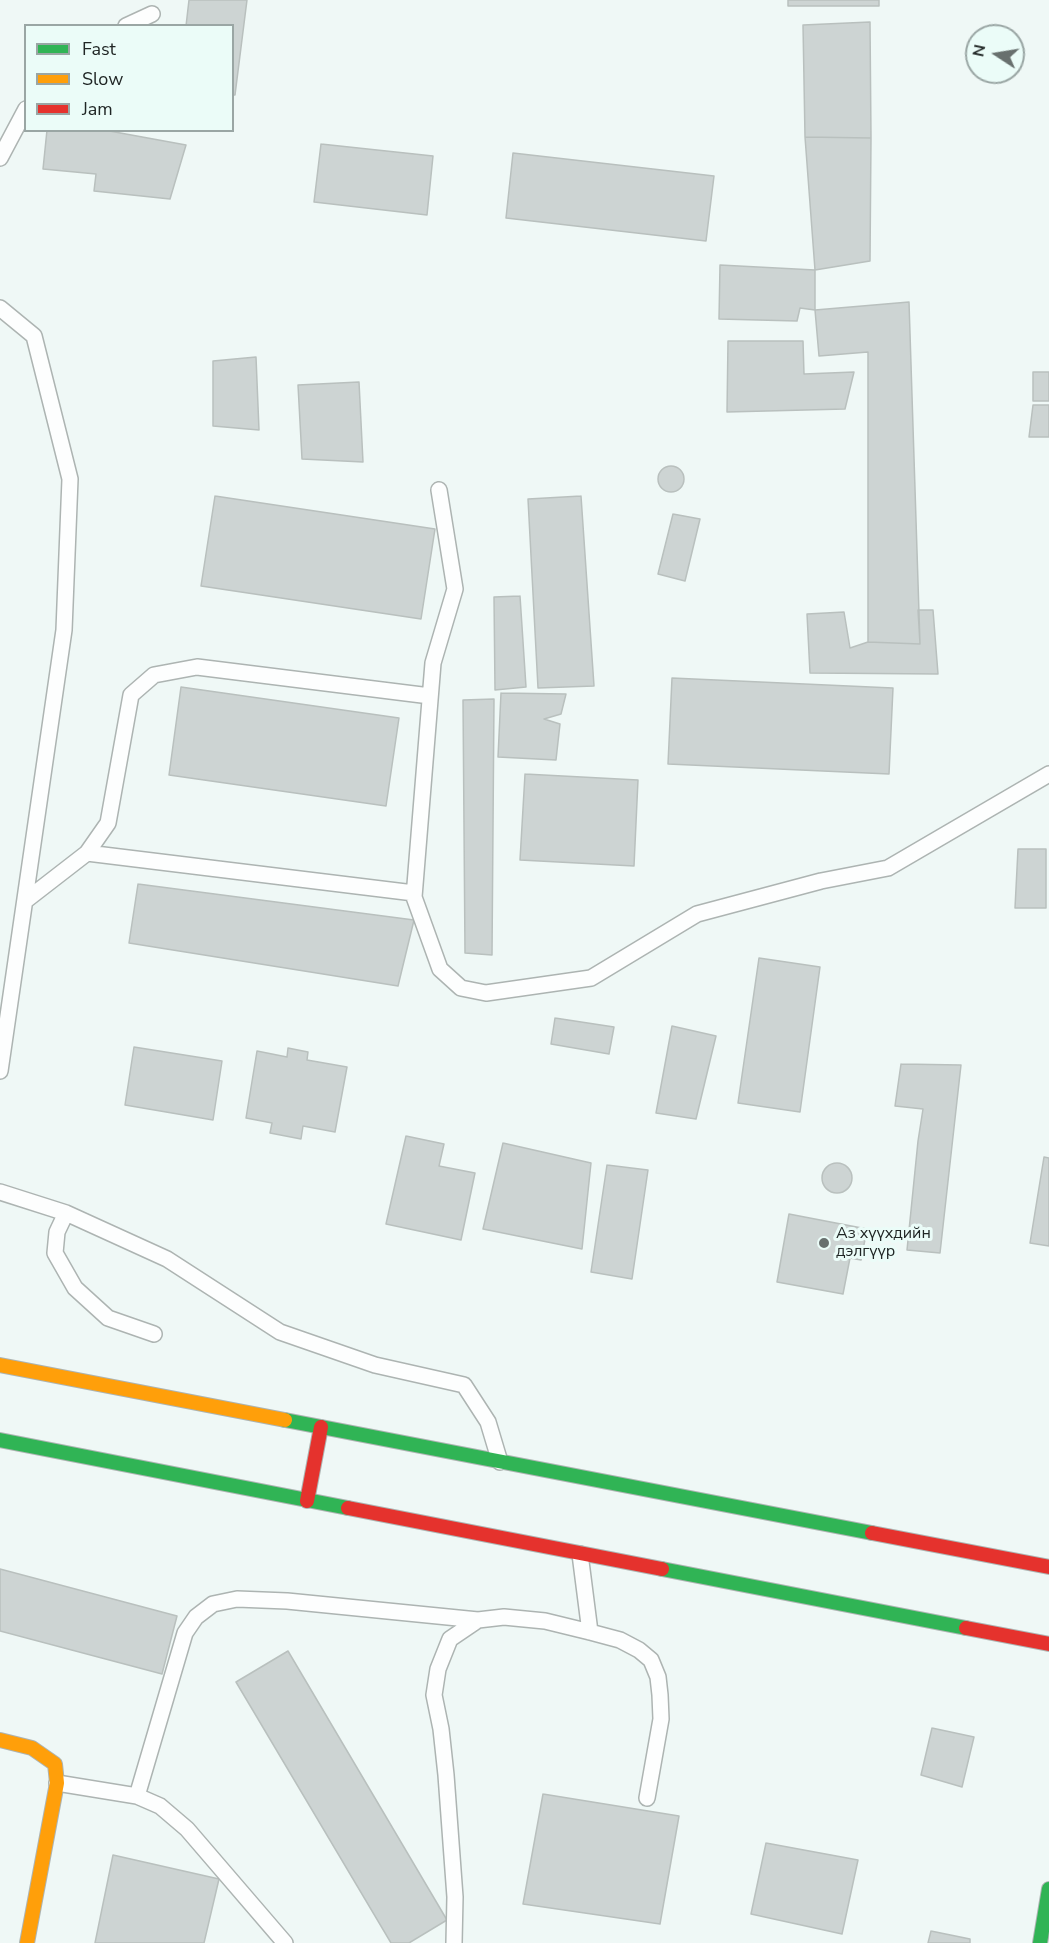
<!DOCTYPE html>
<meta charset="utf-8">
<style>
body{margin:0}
#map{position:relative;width:1049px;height:1943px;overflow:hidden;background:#eff8f6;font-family:"Nunito Sans",sans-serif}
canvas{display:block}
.legend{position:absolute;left:24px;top:24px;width:210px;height:108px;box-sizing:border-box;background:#ebfcf8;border:2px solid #9aa6a4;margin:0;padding:8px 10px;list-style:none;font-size:18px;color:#202625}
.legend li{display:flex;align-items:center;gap:12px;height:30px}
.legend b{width:30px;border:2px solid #9aa6a4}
.north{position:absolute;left:965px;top:24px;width:60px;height:60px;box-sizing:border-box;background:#ebfcf8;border:2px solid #9aa6a4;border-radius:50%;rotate:282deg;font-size:16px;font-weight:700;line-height:24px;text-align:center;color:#202625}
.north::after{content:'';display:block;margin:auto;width:21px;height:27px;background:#68706e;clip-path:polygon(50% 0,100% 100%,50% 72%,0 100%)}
</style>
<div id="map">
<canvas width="1049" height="1943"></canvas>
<ul class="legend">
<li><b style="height:8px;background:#30b455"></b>Fast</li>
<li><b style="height:8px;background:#ff9f0a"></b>Slow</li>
<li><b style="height:8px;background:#e5322d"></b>Jam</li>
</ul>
<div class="north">N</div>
</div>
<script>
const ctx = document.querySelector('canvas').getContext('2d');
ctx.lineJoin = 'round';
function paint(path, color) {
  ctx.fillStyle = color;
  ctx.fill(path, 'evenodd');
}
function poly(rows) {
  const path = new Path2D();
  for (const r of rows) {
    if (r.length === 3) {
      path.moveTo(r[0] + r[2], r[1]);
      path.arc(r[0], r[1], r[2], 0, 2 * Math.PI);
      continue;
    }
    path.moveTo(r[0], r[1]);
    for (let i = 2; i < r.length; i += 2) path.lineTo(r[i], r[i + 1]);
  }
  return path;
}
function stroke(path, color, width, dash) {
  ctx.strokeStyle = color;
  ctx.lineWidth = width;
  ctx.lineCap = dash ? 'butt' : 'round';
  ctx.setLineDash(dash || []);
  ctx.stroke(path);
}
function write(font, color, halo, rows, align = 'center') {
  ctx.font = font + ' "Nunito Sans",sans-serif';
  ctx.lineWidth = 6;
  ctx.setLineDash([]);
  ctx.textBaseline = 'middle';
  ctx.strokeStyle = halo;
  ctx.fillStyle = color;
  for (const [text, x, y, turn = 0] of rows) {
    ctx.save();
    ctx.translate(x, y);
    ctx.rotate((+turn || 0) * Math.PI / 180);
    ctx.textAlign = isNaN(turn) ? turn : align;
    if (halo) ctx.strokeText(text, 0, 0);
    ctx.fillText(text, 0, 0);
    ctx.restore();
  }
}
const building = poly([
 [189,0,247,0,235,95,232,95,232,26,186,26,189,0],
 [788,0,879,0,879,6,788,6,788,0],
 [870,22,871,138,805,137,803,25,870,22],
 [47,130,104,130,186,145,170,199,94,191,96,174,43,169,47,130],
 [805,137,871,138,870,261,815,270,805,137],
 [321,144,433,156,427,215,314,202,321,144],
 [513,153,714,176,706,241,506,218,513,153],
 [720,265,815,270,815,310,800,308,797,321,719,319,720,265],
 [909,302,920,644,868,642,868,352,819,356,815,310,909,302],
 [728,341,803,341,804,374,854,372,845,409,727,412,728,341],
 [256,357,259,430,213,426,213,361,256,357],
 [1033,372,1049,372,1049,401,1033,401,1033,372],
 [359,382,363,462,302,459,298,385,359,382],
 [1033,405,1049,405,1049,437,1029,437,1033,405],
 [671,479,13],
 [215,496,435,529,421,619,201,586,215,496],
 [581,496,594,686,538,688,528,499,581,496],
 [673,514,700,519,685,581,658,574,673,514],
 [520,596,526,687,495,690,494,597,520,596],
 [918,610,933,610,938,674,810,673,807,614,844,612,850,648,868,642,920,644,918,610],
 [672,678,893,688,889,774,668,764,672,678],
 [181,687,399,718,386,806,169,775,181,687],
 [501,693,566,694,561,714,544,719,560,724,556,760,498,757,501,693],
 [494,699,492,955,465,953,463,700,494,699],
 [525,774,638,780,634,866,520,860,525,774],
 [1018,849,1046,849,1046,908,1015,908,1018,849],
 [138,884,414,920,398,986,129,943,138,884],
 [759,958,820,967,800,1112,738,1103,759,958],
 [555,1018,614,1027,609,1054,551,1044,555,1018],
 [672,1026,716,1036,696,1119,656,1113,672,1026],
 [134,1047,222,1061,213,1120,125,1105,134,1047],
 [288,1048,308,1052,307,1060,347,1067,335,1132,303,1126,301,1139,270,1133,272,1123,246,1118,257,1051,287,1057,288,1048],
 [901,1064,961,1065,940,1253,907,1250,918,1141,923,1109,895,1106,901,1064],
 [406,1136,444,1144,439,1166,475,1173,461,1240,386,1224,406,1136],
 [503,1143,591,1163,582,1249,483,1229,503,1143],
 [1044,1157,1049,1158,1049,1246,1030,1243,1044,1157],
 [837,1178,15],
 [607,1165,648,1170,632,1279,591,1272,607,1165],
 [789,1214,867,1229,861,1260,850,1258,843,1294,777,1282,789,1214],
 [0,1569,177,1616,162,1674,0,1631,0,1569],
 [288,1651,447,1920,409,1943,391,1943,236,1682,288,1651],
 [932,1728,974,1737,962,1787,921,1775,932,1728],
 [543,1794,679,1816,660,1924,523,1904,543,1794],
 [766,1843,858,1860,842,1934,751,1914,766,1843],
 [113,1855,219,1879,204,1943,95,1943,113,1855],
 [931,1931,970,1939,970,1943,928,1943,931,1931]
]);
const lane = poly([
 [126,26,152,14],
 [0,158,26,109],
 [0,308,34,336,70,479,64,630,0,1071],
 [439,490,455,589,433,663,414,897,440,969,461,988,486,993,591,978,697,914,821,881,888,868,1049,774],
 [87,853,414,893],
 [25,901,87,853,108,823,131,695,154,675,197,667,430,696],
 [0,1192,66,1213,167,1259,280,1332,375,1365,464,1385,488,1422,500,1462],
 [66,1213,57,1232,55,1253,75,1288,108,1318,154,1334],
 [580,1554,590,1632],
 [57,1783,137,1796,160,1806,187,1829,285,1943],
 [137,1796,185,1633,196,1617,213,1604,237,1599,287,1601,478,1620],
 [454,1943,455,1897,446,1775,441,1729,434,1695,438,1669,450,1639,478,1620,504,1617,545,1621,590,1632,620,1640,639,1650,651,1660,658,1677,660,1695,661,1719,647,1798]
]);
const fast = poly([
 [285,1420,872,1533],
 [0,1440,348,1508],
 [662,1569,966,1628],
 [1040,1943,1049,1889]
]);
const slow = poly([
 [0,1365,285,1420],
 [0,1740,32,1748,55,1764,57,1783,27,1943]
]);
const jam = poly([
 [307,1501,321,1427],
 [348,1508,662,1569],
 [872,1533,1049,1567],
 [966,1628,1049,1644]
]);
const markers = [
 [824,1243,6,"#68706e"]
];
const poiNames = [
 ["Аз хүүхдийн",836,1234],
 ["дэлгүүр",836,1252]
];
paint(building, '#cdd4d3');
stroke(building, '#b9c0be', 1.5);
stroke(lane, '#adb4b2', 18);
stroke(fast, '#adb4b2', 16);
stroke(slow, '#adb4b2', 16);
stroke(jam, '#adb4b2', 16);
stroke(lane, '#fdfefe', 15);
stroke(fast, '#30b455', 14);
stroke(slow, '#ff9f0a', 14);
stroke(jam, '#e5322d', 14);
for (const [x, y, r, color] of markers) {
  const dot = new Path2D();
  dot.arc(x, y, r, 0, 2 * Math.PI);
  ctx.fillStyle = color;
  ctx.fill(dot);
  stroke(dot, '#ebfcf8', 2);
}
write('16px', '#202625', '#ebfcf8', poiNames, 'left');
</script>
